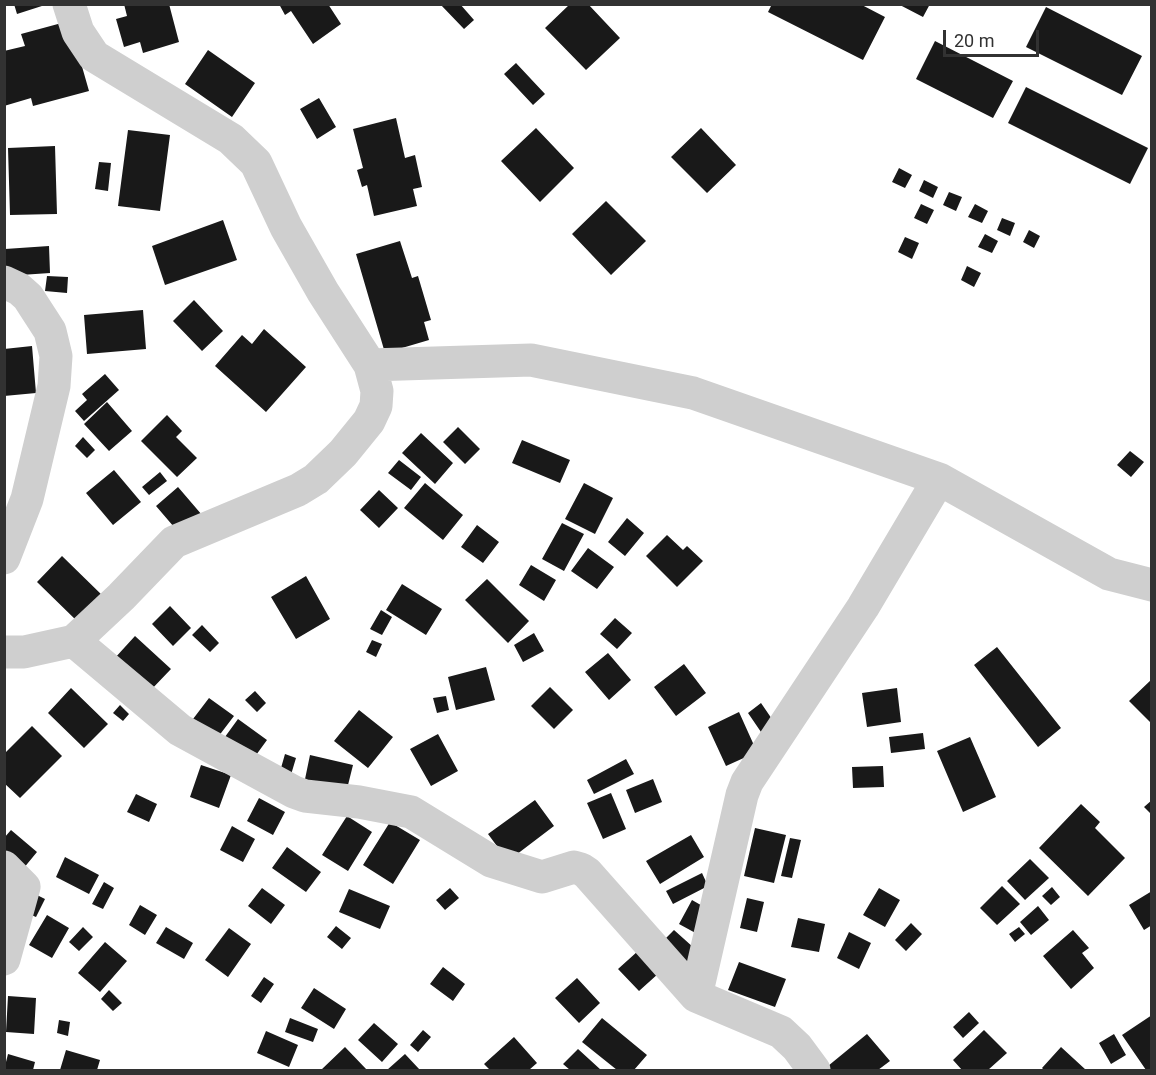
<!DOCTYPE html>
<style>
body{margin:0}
#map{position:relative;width:1156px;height:1075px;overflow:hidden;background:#fff;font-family:Roboto,sans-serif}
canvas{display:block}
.frame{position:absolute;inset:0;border:6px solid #323232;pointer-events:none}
.scale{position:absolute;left:943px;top:30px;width:96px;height:27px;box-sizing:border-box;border:3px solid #323232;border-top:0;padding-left:8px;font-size:18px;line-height:21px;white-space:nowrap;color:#323232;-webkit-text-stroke:4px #fff;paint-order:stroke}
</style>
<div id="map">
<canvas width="1156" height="1075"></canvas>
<div class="frame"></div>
<div class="scale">20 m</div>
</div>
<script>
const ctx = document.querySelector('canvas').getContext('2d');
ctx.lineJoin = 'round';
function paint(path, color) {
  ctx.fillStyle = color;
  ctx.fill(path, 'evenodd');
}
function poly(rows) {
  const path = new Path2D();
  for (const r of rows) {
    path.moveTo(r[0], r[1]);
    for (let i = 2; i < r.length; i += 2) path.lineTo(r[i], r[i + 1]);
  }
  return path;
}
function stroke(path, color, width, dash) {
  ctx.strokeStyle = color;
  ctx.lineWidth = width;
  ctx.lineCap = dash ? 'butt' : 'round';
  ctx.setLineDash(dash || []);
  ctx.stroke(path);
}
const building = poly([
 [14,4,45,4,45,5,17,14],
 [124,4,169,4,179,42,143,53,140,42,124,47,116,19,127,16],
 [279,4,328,4,341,24,313,44,291,11,285,15],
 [440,4,460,4,474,20,464,29],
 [570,4,588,4,620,38,586,70,545,28],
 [772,4,860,4,885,17,863,60,768,12],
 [898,4,930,4,923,17],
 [1046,7,1142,56,1122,95,1026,47],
 [69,21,89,91,33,106,31,98,4,106,4,51,25,46,21,34],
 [935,41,1013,81,993,118,916,79],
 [208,50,255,83,232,117,185,84],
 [516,63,545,94,533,105,504,74],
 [1026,87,1148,148,1130,184,1008,123],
 [319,98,336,127,317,139,300,109],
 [396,118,405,158,415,155,422,187,413,189,417,206,374,216,367,185,362,187,357,170,363,168,353,129],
 [536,128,574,168,540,202,501,161],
 [701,128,736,165,707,193,671,157],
 [128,130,170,135,160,211,118,206],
 [55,146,57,214,10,215,8,148],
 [99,162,111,163,108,191,95,189],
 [899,168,912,175,905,188,892,182],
 [924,180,938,187,933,198,919,191],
 [949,192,962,197,956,211,943,205],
 [606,201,646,241,611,275,572,234],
 [921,204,934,210,927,224,914,218],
 [975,204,988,211,982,223,968,217],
 [1002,218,1015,223,1010,236,997,230],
 [223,220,237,260,165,285,152,246],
 [1029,230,1040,236,1034,248,1023,242],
 [985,234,998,241,992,253,978,247],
 [905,237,919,243,912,259,898,252],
 [400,241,412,278,418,276,431,320,424,322,429,340,385,353,356,254],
 [49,246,50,273,6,276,5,249],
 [967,266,981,273,974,287,961,280],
 [47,276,68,277,67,293,45,291],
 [194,300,223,331,202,351,173,321],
 [143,310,146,349,87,354,84,315],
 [264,329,306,367,266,412,215,366,242,335,252,344],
 [32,346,36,393,4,396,4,349],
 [105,374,119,390,84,421,75,411,87,400,82,394],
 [107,402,132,431,109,451,84,424],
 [167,415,182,431,176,437,197,458,177,477,141,441],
 [458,427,480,449,465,464,443,442],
 [421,433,453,463,435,484,402,453],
 [83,437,95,450,87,458,75,446],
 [522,440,570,460,560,483,512,463],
 [1130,451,1144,462,1131,477,1117,465],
 [399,460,421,477,411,490,388,473],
 [114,470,141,502,113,525,86,493],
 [160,472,167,481,149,495,142,487],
 [425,483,463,515,443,540,404,508],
 [584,483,613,498,595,534,565,519],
 [178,487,202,515,180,534,156,506],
 [379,490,398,508,379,528,360,510],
 [627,518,644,533,625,556,608,542],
 [562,523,584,534,564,571,542,559],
 [477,525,499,542,483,563,461,547],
 [667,535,683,550,687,546,703,561,677,587,646,556],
 [588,548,614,567,597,589,571,571],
 [62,556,105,598,79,623,37,582],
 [531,565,556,580,544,601,519,585],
 [306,576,330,619,296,639,271,597],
 [487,579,529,621,508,643,465,600],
 [402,584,442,609,426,635,386,610],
 [170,606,191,628,173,646,152,624],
 [381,610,392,617,382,635,370,629],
 [615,618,632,633,617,649,600,634],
 [202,625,219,643,210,652,192,635],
 [534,633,544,651,523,662,514,645],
 [135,636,171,669,149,692,114,659],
 [372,640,382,644,376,657,366,652],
 [997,647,1061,728,1038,747,974,665],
 [608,653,631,680,609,700,585,672],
 [684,664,706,693,676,716,654,687],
 [486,667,495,700,456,710,448,677],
 [1152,679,1152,724,1129,701],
 [550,687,573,710,554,729,531,706],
 [71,688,108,724,84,748,48,713],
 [897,688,901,722,867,727,862,693],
 [255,691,266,703,257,712,245,700],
 [446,696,449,710,437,713,433,698],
 [209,698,234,716,218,737,193,719],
 [761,703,774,722,761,732,748,713],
 [120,705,129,714,123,721,113,713],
 [359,710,393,737,368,768,334,741],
 [739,712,757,752,726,766,708,727],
 [238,719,267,740,251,762,222,741],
 [32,726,62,756,20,798,4,783,4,754],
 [923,733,925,749,891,753,889,737],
 [438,734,458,771,431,786,410,749],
 [970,737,996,797,963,812,937,751],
 [285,754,296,758,290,778,279,775],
 [310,755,353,765,346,793,304,784],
 [626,759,634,774,594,794,587,780],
 [201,765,231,775,219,808,190,797],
 [883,766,884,787,853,788,852,767],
 [653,779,662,802,635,813,626,790],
 [611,793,626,829,603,839,587,803],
 [136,794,157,804,149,822,127,812],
 [259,798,285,812,273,835,247,821],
 [535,800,554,826,508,861,488,834],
 [1152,800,1152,815,1144,807],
 [1081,804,1100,822,1095,828,1125,858,1088,896,1039,848],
 [347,816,372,832,348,871,322,855],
 [390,822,420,840,393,884,363,865],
 [232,826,255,839,243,862,220,850],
 [755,828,786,835,774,883,744,876],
 [11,830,37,852,23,869,4,853,4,838],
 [691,835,704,857,660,884,646,861],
 [790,838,801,840,792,878,781,876],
 [287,847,321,872,306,892,272,868],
 [65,857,99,875,89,894,56,877],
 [1030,859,1049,878,1025,900,1007,881],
 [702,873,708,886,673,904,666,891],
 [104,882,114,888,103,909,92,904],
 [1002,886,1020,904,997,925,980,908],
 [1052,887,1060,897,1051,905,1042,896],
 [262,888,285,905,271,924,248,906],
 [450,888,459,898,445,910,436,900],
 [879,888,900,900,885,927,863,915],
 [349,889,390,906,380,929,339,912],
 [1152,891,1152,925,1144,930,1129,905],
 [31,892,45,899,36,917,22,911],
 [747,898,764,902,757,932,740,928],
 [692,900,713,912,701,936,679,924],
 [140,905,157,915,145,935,129,925],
 [1038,906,1049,920,1031,935,1020,922],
 [47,915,69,928,52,958,29,945],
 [798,918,825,924,819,952,791,947],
 [911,923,922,934,906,951,895,940],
 [336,926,351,938,342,949,327,937],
 [83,927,93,937,79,951,69,942],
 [166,927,193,943,184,959,156,943],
 [1019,927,1025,934,1015,942,1009,934],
 [229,928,251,944,228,977,205,960],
 [674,930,703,956,688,972,659,945],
 [1073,930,1089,948,1082,953,1094,968,1071,989,1043,956],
 [849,932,871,943,859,969,837,958],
 [105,942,127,961,100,992,78,973],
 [638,951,659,973,639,991,618,969],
 [739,962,786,979,775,1007,728,990],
 [443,967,465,984,453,1001,430,984],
 [264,977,274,984,261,1003,251,996],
 [577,978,600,1003,579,1023,555,998],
 [314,988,346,1009,334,1029,301,1008],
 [109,990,122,1003,113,1011,101,999],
 [8,996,36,998,34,1034,6,1032],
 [969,1012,979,1023,963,1038,953,1027],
 [1152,1015,1152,1070,1146,1070,1122,1035],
 [290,1018,318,1029,313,1042,285,1032],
 [602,1018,647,1055,634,1070,617,1070,582,1042],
 [59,1020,70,1022,68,1036,57,1033],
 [374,1023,398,1044,382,1062,358,1040],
 [423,1030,431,1037,418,1052,410,1045],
 [984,1030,1007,1053,988,1070,962,1070,953,1060],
 [266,1031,298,1045,289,1067,257,1053],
 [867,1034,890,1061,878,1070,831,1070,828,1066],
 [1114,1034,1126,1055,1111,1064,1099,1043],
 [514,1037,537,1063,529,1070,490,1070,484,1064],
 [345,1047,367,1070,321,1070],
 [1061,1047,1086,1070,1044,1070,1042,1068],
 [578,1049,601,1070,570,1070,563,1064],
 [66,1050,100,1060,97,1070,60,1070],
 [8,1054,35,1062,33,1070,4,1070],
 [405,1054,420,1070,387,1070]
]);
const minor = poly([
 [69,4,78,32,94,56,231,139,256,163,286,227,323,292,370,365,531,360,693,393,939,479,1109,574,1152,585],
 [4,282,19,289,28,297,50,331,56,356,54,386,27,499,4,558],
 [74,641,121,597,174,542,298,490,316,479,343,453,369,421,376,406,377,391,370,365],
 [4,652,24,652,74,641,180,730,294,792,305,796,359,802,411,812,491,861,542,877,574,867,581,869,587,873,696,996,781,1032,797,1047,814,1070],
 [4,867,24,887,4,959],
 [696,996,742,795,747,782,863,607,939,479]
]);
paint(building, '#191919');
stroke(minor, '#cfcfcf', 33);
</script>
